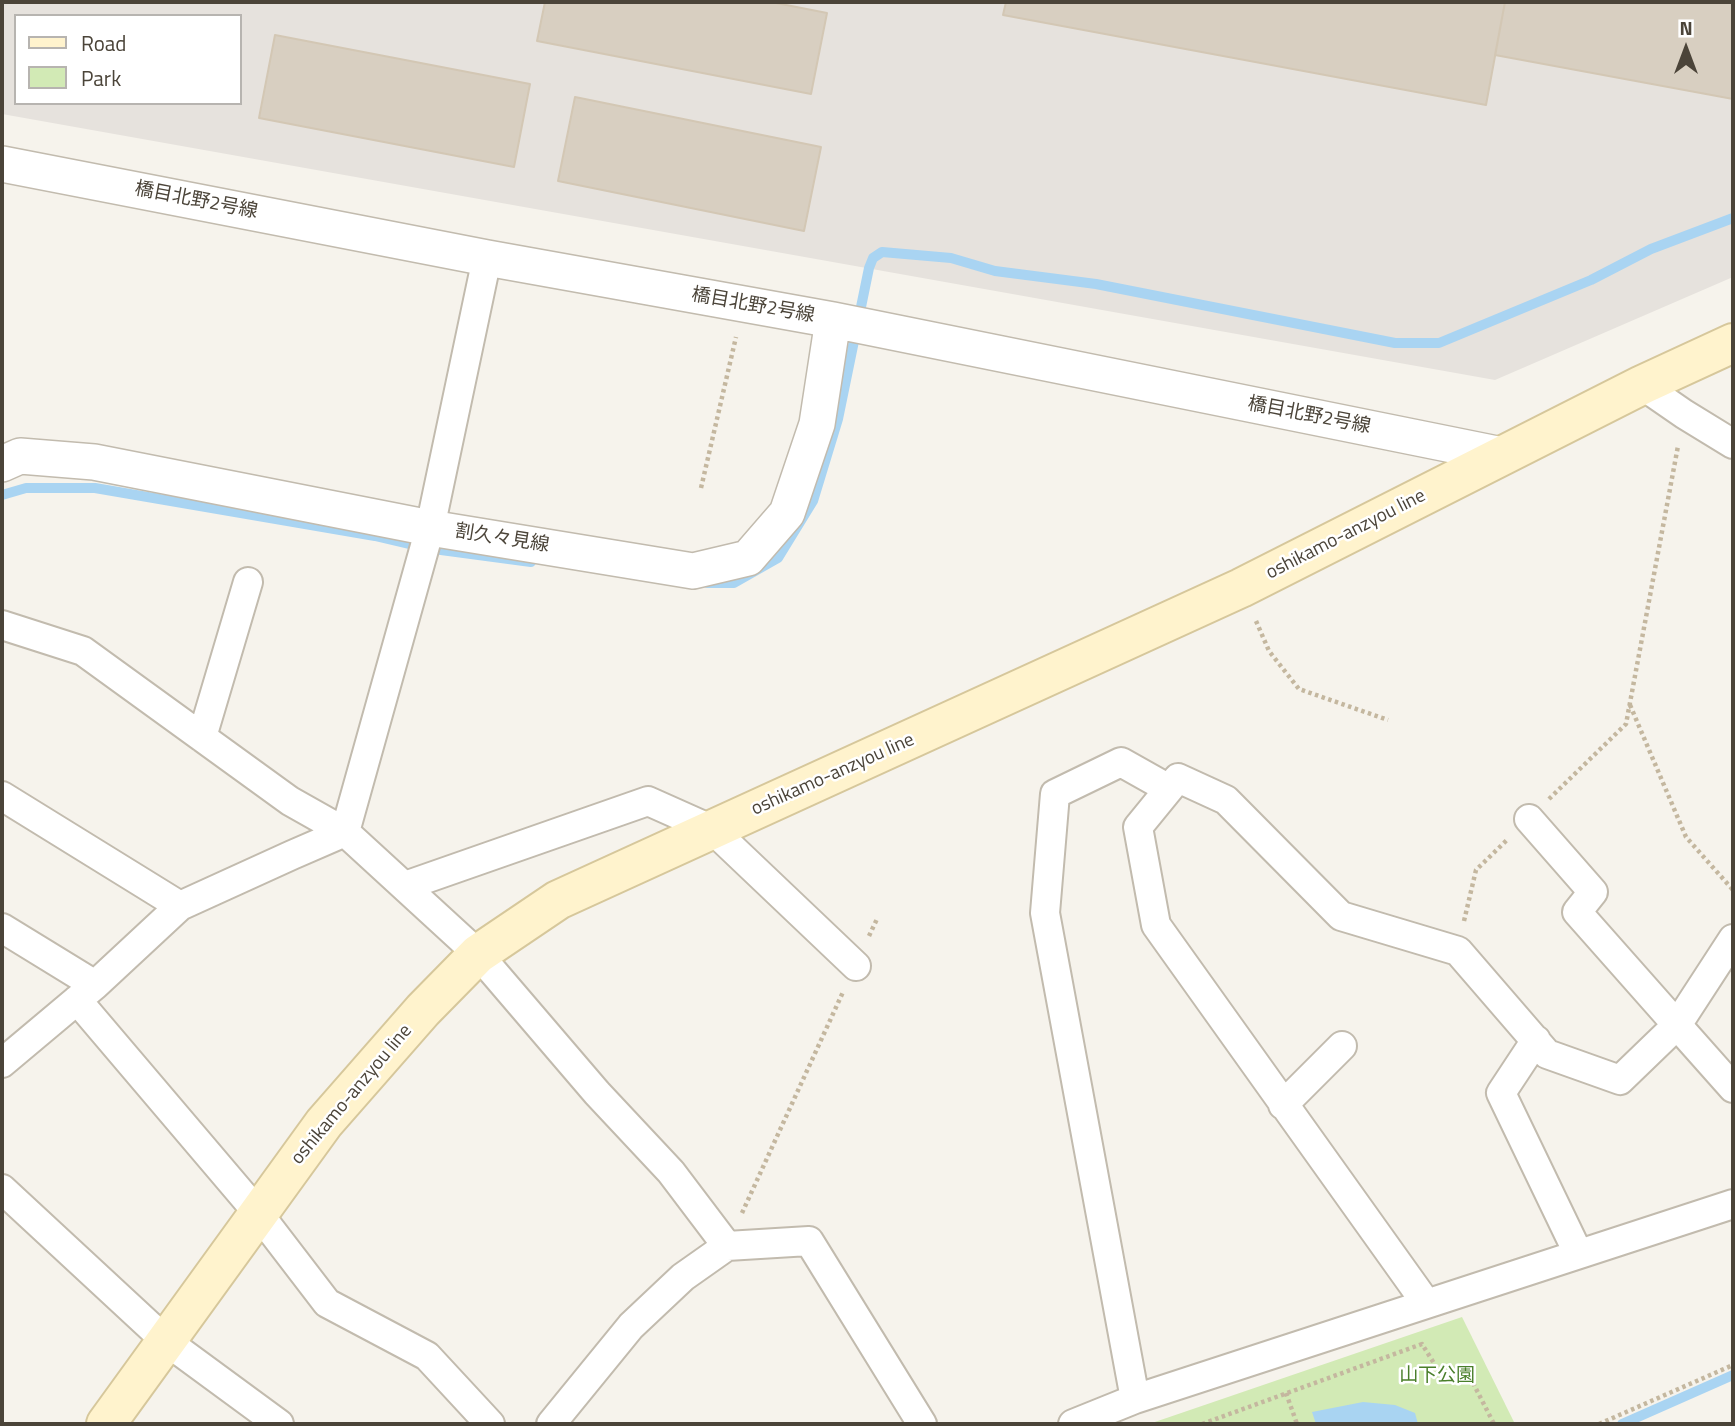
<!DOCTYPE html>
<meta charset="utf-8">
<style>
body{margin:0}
#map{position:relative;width:1735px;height:1426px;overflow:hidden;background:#f6f3ec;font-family:"Titillium Web",sans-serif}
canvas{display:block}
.frame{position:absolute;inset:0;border:4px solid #4b4439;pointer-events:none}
.legend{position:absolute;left:14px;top:14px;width:228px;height:91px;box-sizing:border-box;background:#fff;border:2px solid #b7b4b0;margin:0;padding:9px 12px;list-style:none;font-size:21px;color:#4b4439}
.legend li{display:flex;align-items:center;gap:14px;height:35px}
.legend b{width:35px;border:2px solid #b7b4b0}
.north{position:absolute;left:1651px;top:14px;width:70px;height:70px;-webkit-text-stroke:5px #fff;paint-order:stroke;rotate:0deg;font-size:19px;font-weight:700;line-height:28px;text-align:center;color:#4b4439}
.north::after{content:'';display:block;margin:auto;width:24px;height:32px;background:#4b4439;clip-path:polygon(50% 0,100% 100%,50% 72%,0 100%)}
</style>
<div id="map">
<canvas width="1735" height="1426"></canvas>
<div class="frame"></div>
<ul class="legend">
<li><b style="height:9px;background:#fff3cd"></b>Road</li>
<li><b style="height:19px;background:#d2eab5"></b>Park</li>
</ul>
<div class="north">N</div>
</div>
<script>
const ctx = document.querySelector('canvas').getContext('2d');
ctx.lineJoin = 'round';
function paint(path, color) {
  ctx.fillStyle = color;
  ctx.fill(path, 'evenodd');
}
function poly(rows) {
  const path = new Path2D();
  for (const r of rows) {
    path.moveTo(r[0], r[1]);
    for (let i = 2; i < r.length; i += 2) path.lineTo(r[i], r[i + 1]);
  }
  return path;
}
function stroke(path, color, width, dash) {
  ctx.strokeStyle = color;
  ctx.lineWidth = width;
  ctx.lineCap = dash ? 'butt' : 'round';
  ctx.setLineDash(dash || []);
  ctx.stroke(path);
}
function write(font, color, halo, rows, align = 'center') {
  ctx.font = font + ' "Titillium Web","Noto Sans JP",sans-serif';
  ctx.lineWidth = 5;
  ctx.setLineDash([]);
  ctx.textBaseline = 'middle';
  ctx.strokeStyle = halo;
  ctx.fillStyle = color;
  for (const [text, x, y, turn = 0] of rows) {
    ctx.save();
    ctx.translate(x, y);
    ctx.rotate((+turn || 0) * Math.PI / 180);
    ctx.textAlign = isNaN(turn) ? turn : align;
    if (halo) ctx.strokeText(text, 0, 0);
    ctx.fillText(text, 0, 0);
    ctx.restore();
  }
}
const industrial = poly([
 [2,2,1733,2,1733,277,1495,380,2,114],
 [16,16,240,16,240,103,16,103]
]);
const green = poly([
 [1462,1317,1515,1424,1149,1424]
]);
const water = poly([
 [1363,1402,1395,1405,1415,1413,1418,1424,1316,1424,1312,1412]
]);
const stream = poly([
 [2,495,26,488,95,488,375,536,426,548,531,562],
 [707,583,734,583,778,558,813,501,838,419,869,268,873,258,882,252,951,258,995,271,1096,284,1395,343,1439,343,1591,280,1651,249,1733,218],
 [1622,1424,1733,1375]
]);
const building = poly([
 [545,2,771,2,827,13,811,94,537,41,545,2],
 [1006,2,1505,2,1486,105,1003,15,1006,2],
 [1505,2,1733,2,1733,99,1495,55,1505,2],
 [275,35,530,84,514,167,259,118,275,35],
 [575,97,821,147,804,231,558,181,575,97]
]);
const path = poly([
 [701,488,736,337],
 [1256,621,1269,651,1299,689,1388,720],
 [1630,705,1686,837,1733,890],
 [1549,799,1626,724,1678,446],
 [1464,921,1476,870,1508,839],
 [869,936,877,919],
 [742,1213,843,992],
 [1286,1393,1297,1424],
 [1202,1424,1422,1344,1445,1381,1471,1379,1494,1424],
 [1599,1424,1733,1365]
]);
const minor = poly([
 [1642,385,1684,414,1733,444],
 [2,625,83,651,290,801,345,832,478,954,597,1093,671,1172,727,1246,683,1277,631,1326,551,1424],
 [202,737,248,582],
 [2,796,180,906],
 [345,832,430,528,487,258],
 [405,886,648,801,713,830,856,966],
 [2,928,95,985],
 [1733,939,1677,1025,1733,1088],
 [77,1000,258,1213,327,1303,427,1356,490,1424],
 [1536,1040,1501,1093,1578,1253],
 [2,1063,95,985,180,906,292,855,345,832],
 [1283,1105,1342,1046],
 [2,1189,166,1341,279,1424],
 [727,1246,809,1241,922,1424],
 [1426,1303,1156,925,1138,827,1178,778,1226,800,1341,916,1458,951,1547,1054,1620,1080,1677,1025,1577,912,1593,892,1529,819],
 [1135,1399,1045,913,1055,794,1121,762,1169,789],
 [1073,1424,1135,1399,1733,1204]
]);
const tertiary = poly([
 [2,164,487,258,833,320,1502,455],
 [2,464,20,456,94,462,430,528,693,571,748,558,787,513,817,424,833,320]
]);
const secondary = poly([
 [106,1424,324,1123,423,1010,478,954,558,900,1241,588,1642,385,1733,343]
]);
const streetNames = [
 ["橋目北野2号線",196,201,11],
 ["橋目北野2号線",753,306,10],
 ["橋目北野2号線",1309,416,11],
 ["oshikamo-anzyou line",1346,535,-27],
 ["割久々見線",502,539,9],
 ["oshikamo-anzyou line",833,775,-24],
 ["oshikamo-anzyou line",352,1095,-50]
];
const parkNames = [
 ["山下公園",1437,1376]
];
paint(industrial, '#e6e2dd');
paint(green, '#d2eab5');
paint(water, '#a9d4f2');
stroke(stream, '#a9d4f2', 10);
paint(building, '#d8cfc1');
stroke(building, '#d3c7b4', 2);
stroke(minor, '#c2bbae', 32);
stroke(tertiary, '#c2bbae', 38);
stroke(secondary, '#d6c79b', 42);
stroke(path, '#c4b79f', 4.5, [3.5, 3.5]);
stroke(minor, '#fff', 28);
stroke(tertiary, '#fff', 35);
stroke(secondary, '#fff3cd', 38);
write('19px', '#4b4439', '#fff', streetNames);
write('19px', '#4a7f2a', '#fff', parkNames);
</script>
